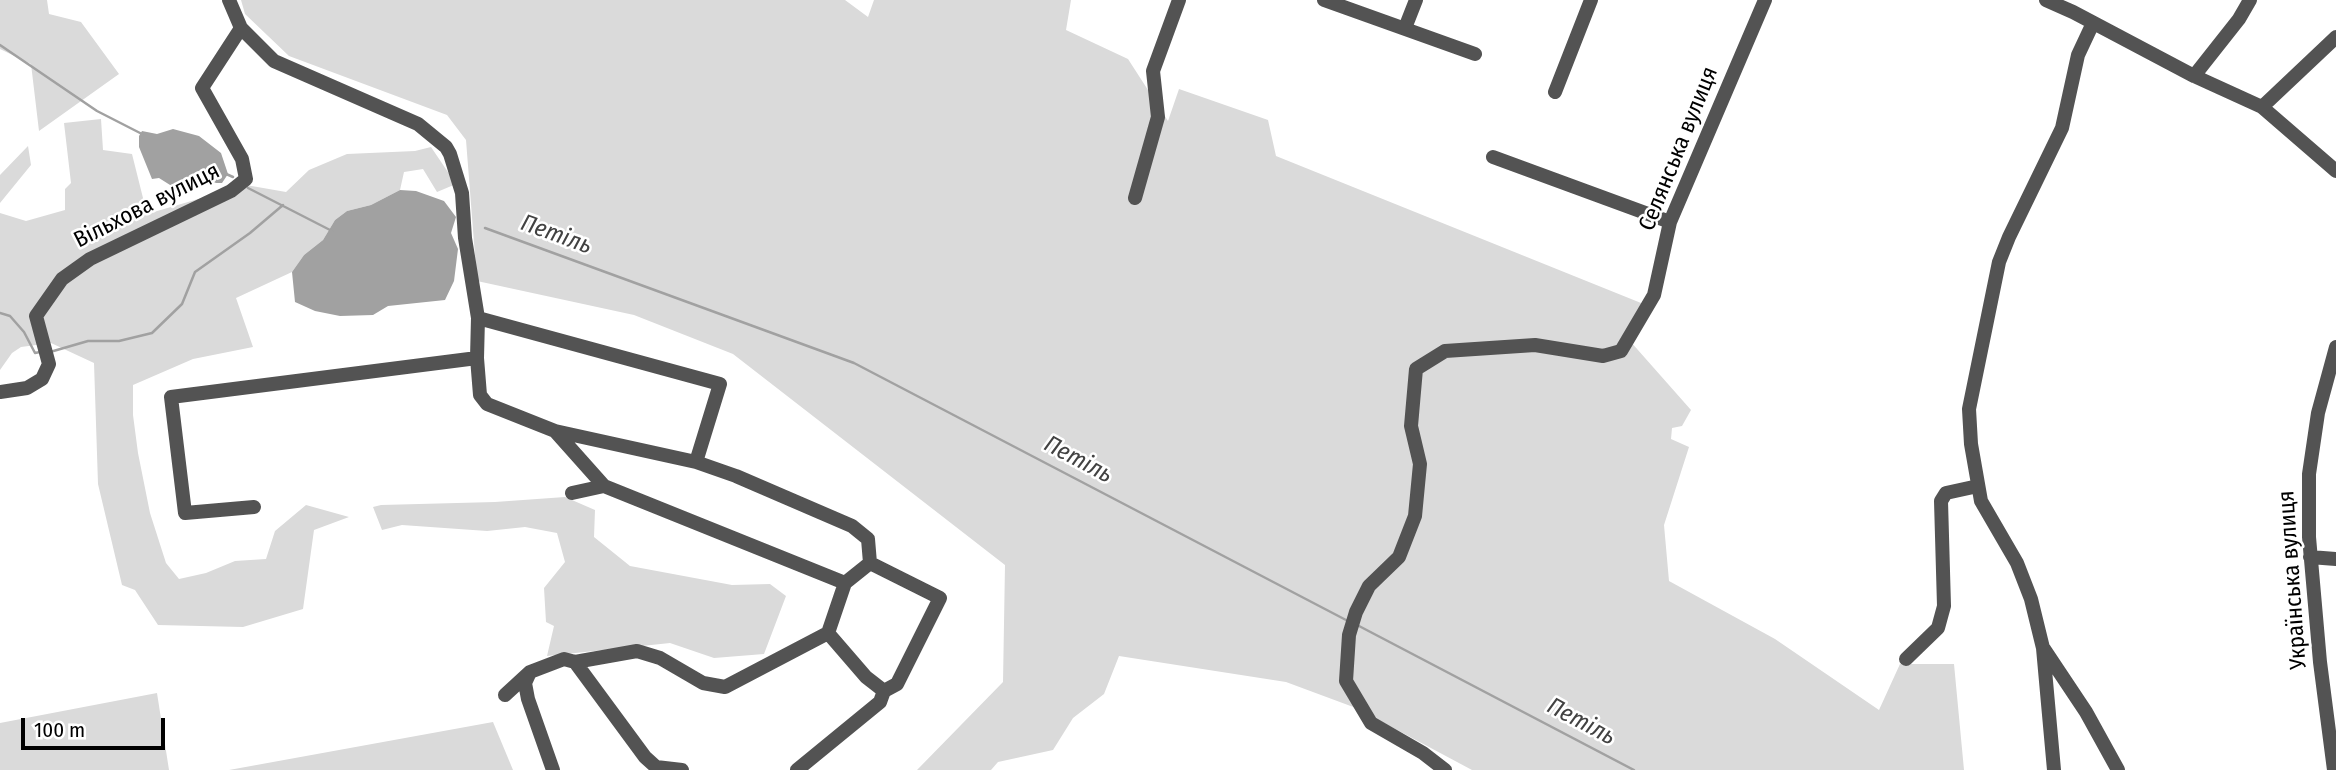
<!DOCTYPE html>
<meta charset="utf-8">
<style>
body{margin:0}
#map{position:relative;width:2336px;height:770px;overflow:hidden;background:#fff;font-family:"Fira Sans Condensed",sans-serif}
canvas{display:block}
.scale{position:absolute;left:21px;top:718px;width:144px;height:32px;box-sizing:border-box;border:4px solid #000;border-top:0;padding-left:9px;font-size:21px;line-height:24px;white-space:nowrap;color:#000;-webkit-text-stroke:5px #fff;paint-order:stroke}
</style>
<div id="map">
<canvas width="2336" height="770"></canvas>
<div class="scale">100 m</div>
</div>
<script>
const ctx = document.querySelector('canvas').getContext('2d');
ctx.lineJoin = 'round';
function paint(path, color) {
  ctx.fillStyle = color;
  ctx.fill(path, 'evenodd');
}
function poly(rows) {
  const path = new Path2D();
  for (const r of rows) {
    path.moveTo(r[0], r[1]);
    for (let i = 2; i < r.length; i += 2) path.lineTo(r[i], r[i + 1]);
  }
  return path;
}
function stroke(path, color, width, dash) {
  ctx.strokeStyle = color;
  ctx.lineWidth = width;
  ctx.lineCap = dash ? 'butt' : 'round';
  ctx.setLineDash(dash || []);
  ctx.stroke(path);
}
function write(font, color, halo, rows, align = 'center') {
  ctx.font = font + ' "Fira Sans Condensed",sans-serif';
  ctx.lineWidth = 5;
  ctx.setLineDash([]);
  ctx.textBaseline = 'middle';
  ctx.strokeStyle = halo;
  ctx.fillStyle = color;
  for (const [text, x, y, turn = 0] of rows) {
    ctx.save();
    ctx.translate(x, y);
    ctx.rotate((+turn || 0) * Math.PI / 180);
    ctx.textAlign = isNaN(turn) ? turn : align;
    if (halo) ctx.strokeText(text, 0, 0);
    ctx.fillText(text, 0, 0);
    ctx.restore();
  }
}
const green = poly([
 [0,0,47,0,49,14,81,22,119,74,39,131,31,64,0,49],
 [241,0,845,0,868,17,874,0,1071,0,1066,30,1128,59,1168,121,1179,89,1268,120,1276,156,1646,305,1630,341,1691,410,1682,426,1672,428,1671,439,1689,447,1664,525,1669,581,1775,639,1879,710,1900,664,1954,664,1964,770,1472,770,1356,708,1286,682,1119,656,1104,694,1073,718,1053,750,998,762,991,770,917,770,1003,682,1005,565,733,354,634,315,477,281,466,140,447,115,289,56,245,14],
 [101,119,103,150,132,154,147,214,246,185,286,192,309,170,347,154,415,151,431,147,456,184,437,192,423,169,404,172,400,190,371,205,347,211,335,220,323,240,304,255,292,272,236,298,253,347,193,359,133,385,133,415,138,453,150,513,166,563,179,579,206,573,235,561,266,559,275,531,306,505,349,517,314,530,303,609,243,627,158,625,135,590,122,585,98,484,94,363,51,343,21,347,12,353,0,370,0,213,26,221,65,210,65,189,71,183,64,123],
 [28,146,31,165,0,203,0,175],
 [565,497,595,510,594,537,630,566,732,585,770,584,786,596,764,654,714,658,670,643,547,656,554,626,546,622,544,588,565,562,557,533,525,527,487,531,402,525,382,530,373,507,381,505,495,502],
 [157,693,169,770,0,770,0,723],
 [493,722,513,770,229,770]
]);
const water = poly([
 [173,129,199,136,221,153,228,174,222,183,216,183,201,176,183,189,178,190,159,178,152,179,139,147,139,136,142,131,157,134],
 [400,190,416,191,444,201,456,217,451,233,458,249,454,281,445,300,388,306,373,315,340,316,315,311,295,302,292,272,304,255,323,240,335,220,347,211,371,205]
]);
const stream = poly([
 [0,45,97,111,142,134],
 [224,173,233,177],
 [248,188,332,231],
 [485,228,854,363,1346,620],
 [0,313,10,316,24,332,35,353,40,352],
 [50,352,88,341,119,341,152,333,182,304,195,272,250,233,283,205],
 [1359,626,1634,770]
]);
const minor = poly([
 [229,0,241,28],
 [1324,0,1475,54],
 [2046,0,2073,12,2194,76,2262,107,2336,171],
 [1405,28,1416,0],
 [2194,76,2239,19,2250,0],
 [1555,92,1591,0],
 [2262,107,2336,37],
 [1493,157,1670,222],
 [1135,198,1158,117,1153,71,1179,0],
 [478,318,720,384,696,462,555,431],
 [0,392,27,388,42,379,49,364,36,316,62,279,90,259,231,191,246,179,242,159,202,88,241,28,274,61,418,124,446,147,450,154,462,193,465,238,478,318,477,358,480,395,487,404,555,431,604,486,572,493],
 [696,462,736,476,852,526,868,539,870,563,845,583],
 [604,486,845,583,828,633,866,677,884,691,880,702,797,770],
 [254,507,185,513,171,397,477,358],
 [2310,557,2336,559],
 [870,563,940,598,897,684,884,691],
 [2044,649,2086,712,2118,770],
 [1906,659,1938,628,1944,606,1941,501,1946,493,1978,486],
 [575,662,637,651,660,658,703,683,725,687,828,633],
 [530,672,525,683,528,699,553,770],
 [505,695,530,672,564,659,575,662,645,757,656,767,682,770],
 [1445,770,1423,753,1371,723,1346,681,1349,635,1356,612,1369,586,1399,557,1415,516,1420,464,1411,426,1416,369,1445,351,1535,345,1603,356,1621,351,1654,295,1670,222,1765,0],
 [2054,770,2043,648,2031,599,2017,563,1981,501,1971,444,1969,409,1999,262,2009,237,2062,128,2078,55,2093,23],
 [2334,770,2320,662,2309,537,2309,474,2318,413,2336,347]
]);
const streetNames = [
 ["Селянська вулиця",1679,149,-68],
 ["Вільхова вулиця",147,206,-27],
 ["Українська вулиця",2293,580,-94]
];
const waterNames = [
 ["Петіль",556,235,20],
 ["Петіль",1078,460,28],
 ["Петіль",1581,722,28]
];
paint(green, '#dadada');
paint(water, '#a1a1a1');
stroke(stream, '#a1a1a1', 2.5);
stroke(minor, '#535353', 14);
write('23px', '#000', '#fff', streetNames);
write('italic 24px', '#424242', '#fff', waterNames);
</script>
